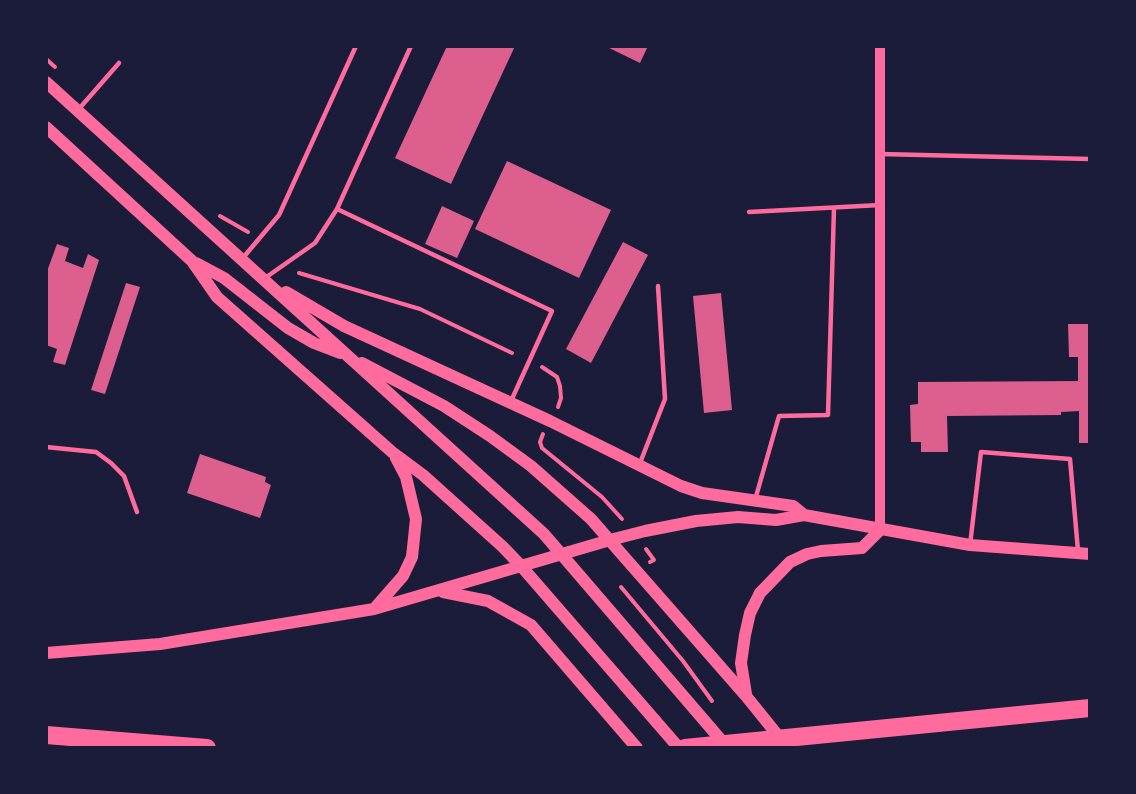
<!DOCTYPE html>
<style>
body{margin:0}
#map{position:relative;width:1136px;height:794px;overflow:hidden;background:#1b1b3a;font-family:Commissioner,sans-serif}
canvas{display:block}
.frame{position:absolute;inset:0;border:48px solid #1b1b3a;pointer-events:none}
</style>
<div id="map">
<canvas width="1136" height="794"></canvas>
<div class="frame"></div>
</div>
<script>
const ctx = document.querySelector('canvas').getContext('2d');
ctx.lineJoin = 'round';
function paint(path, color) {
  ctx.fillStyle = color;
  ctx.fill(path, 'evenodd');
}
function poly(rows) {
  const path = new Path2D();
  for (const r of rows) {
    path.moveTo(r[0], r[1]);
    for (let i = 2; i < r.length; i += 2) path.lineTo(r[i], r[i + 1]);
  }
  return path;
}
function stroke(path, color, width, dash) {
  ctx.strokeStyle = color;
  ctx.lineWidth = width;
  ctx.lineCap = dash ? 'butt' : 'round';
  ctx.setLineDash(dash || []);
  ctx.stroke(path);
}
const building = poly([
 [447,46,515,46,451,184,395,158],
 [605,46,648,46,640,63],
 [507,161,611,210,579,278,475,229],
 [442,206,474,221,457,258,425,244],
 [623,242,648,255,591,363,566,349],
 [57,244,69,248,65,261,83,268,88,254,99,260,65,365,53,362,57,349,46,345,46,274],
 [126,283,140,287,105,394,91,390],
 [721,293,732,410,704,413,693,296],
 [1068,324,1090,324,1090,443,1079,443,1079,411,1061,412,1061,415,947,416,948,452,921,452,921,442,911,442,910,405,918,404,918,382,1078,381,1078,357,1069,357],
 [200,454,266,477,265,482,271,485,260,518,187,493]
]);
const path = poly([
 [46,59,55,67],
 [220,216,248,232],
 [299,273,420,309,512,353],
 [542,367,557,377,560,386,561,398,558,407],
 [543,434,540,442,542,448,602,497,622,519],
 [646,549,654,560,650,562],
 [621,587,683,661,712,701]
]);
const service = poly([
 [78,110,119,63],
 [880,154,1090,159],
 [337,209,411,46],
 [749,212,880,205],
 [242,259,279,215,356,46],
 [265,278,315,243,337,209,552,311,511,401],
 [46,447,96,452,111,463,124,476,137,512],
 [640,463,665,399,658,286],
 [755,500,779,416,828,415,834,208],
 [970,545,981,452,1070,459,1078,551]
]);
const tertiary = poly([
 [880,530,880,46]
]);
const secondary = poly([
 [46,82,544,534,727,747],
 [46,127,192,261,217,297,392,452,423,475,503,547,522,567,679,748],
 [196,263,224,278,288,328,314,343,340,353],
 [286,292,344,326,550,421,681,486,702,493,793,506,804,515],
 [362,363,444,406,490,436,531,466,591,519,746,696,788,748],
 [443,592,488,601,531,625,637,748],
 [374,609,403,576,412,557,416,519,406,477,396,458],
 [46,653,160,644,374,609,610,540,645,531,696,521,738,517,776,520,804,515,970,545,1090,554],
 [746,694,741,663,745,635,750,613,760,593,790,562,807,554,821,551,862,548,880,530]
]);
const motorway = poly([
 [46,735,207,748],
 [685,748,1090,708]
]);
paint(building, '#dd5f8e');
stroke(path, '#ff6b9d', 4);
stroke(service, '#ff6b9d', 4.5);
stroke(tertiary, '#ff6b9d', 10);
stroke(secondary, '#ff6b9d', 12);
stroke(motorway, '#ff6b9d', 18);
</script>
